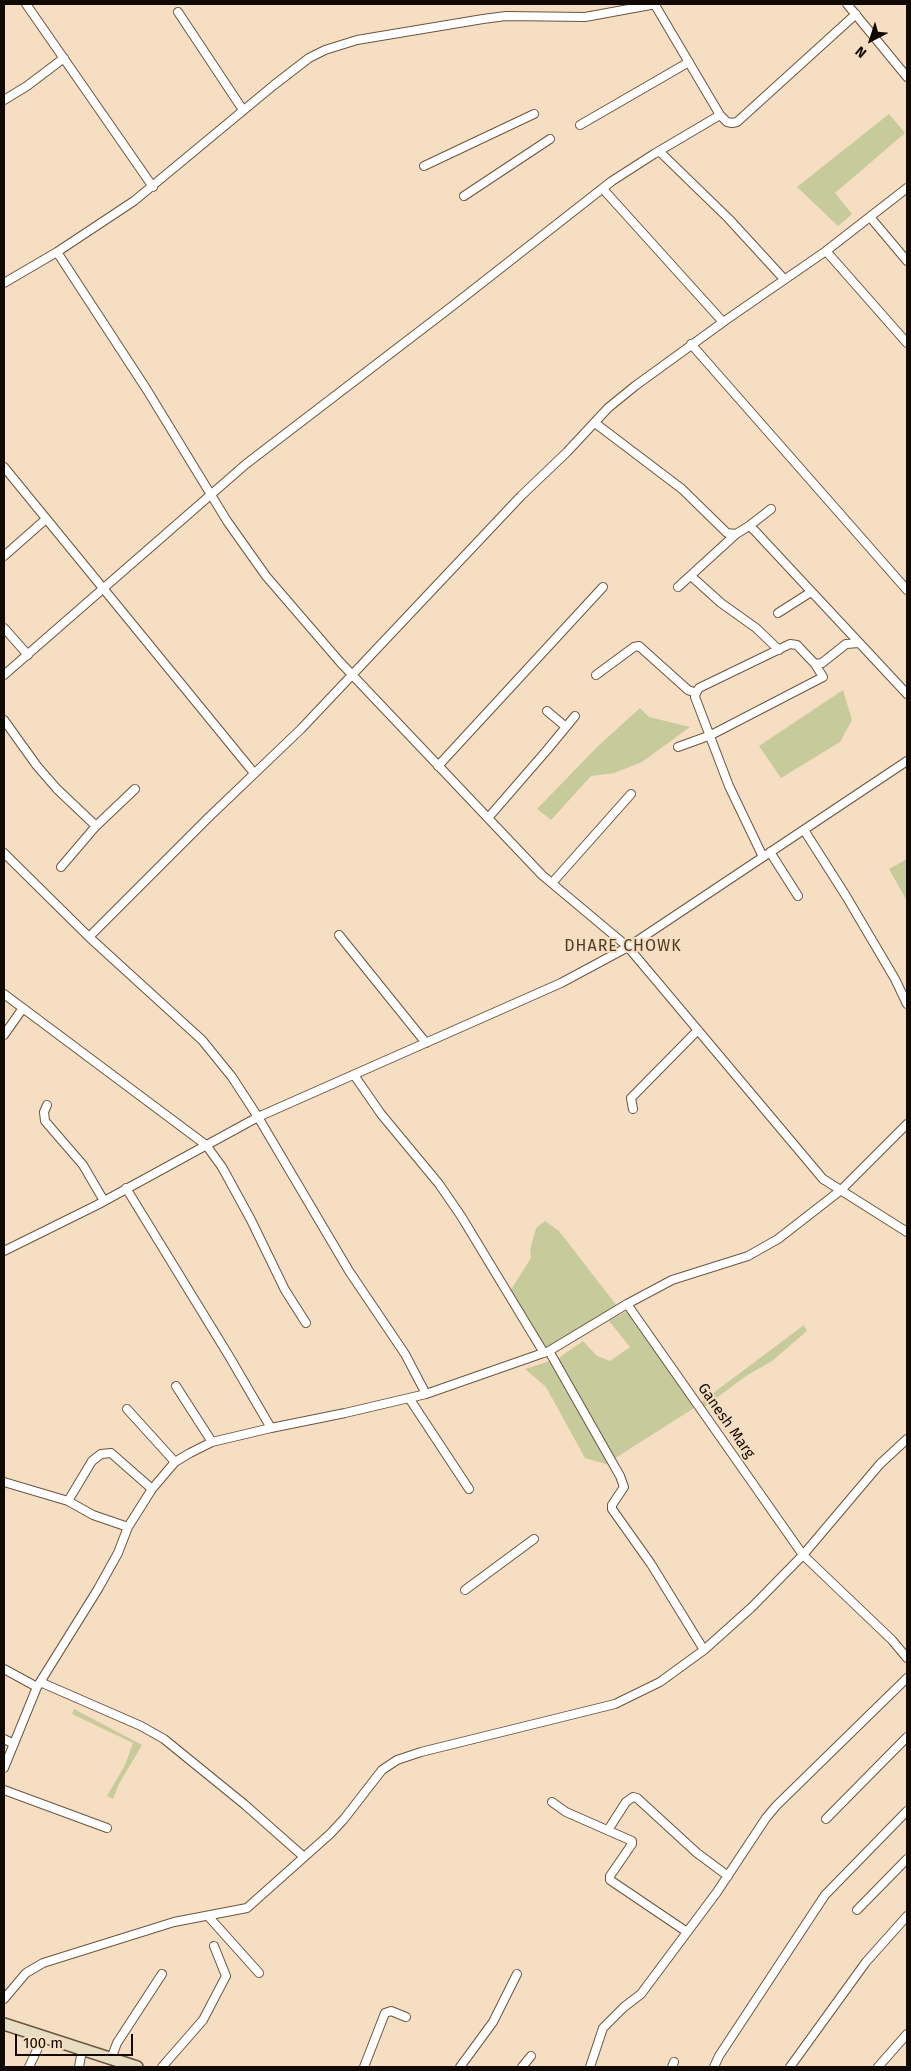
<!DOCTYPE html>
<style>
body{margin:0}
#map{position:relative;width:911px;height:2071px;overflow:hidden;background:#f6dec3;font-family:"Fira Sans",sans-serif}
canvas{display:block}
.frame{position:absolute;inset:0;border:5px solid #110903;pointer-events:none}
.north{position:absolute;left:846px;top:15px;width:50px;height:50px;-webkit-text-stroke:4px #f6dec3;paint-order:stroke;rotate:220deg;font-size:14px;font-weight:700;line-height:20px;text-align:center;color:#110903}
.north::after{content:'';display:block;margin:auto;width:18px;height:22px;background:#110903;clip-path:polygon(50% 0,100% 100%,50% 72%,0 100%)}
.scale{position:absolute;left:15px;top:2034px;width:118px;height:22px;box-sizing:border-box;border:2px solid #110903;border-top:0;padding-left:6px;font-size:15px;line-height:18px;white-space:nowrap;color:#110903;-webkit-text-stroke:4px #f6dec3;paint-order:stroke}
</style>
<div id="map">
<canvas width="911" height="2071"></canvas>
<div class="frame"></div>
<div class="north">N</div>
<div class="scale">100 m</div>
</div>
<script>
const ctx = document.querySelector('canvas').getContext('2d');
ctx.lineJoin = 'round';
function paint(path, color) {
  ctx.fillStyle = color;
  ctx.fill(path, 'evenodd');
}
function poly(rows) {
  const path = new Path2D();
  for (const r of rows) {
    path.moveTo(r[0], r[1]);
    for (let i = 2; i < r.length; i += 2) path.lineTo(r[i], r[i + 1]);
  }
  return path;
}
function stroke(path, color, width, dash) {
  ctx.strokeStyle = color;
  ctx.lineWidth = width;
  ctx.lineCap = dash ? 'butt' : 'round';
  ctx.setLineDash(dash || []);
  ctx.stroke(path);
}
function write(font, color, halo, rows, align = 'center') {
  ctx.font = font + ' "Fira Sans",sans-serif';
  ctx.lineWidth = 4;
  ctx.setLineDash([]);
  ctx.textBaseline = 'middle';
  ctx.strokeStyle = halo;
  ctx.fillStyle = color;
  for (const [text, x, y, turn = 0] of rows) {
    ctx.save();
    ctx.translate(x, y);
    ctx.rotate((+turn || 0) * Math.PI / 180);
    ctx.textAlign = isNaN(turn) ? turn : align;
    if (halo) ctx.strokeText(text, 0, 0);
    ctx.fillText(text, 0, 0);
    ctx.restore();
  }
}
const green = poly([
 [889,114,905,133,835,193,852,214,838,226,797,187],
 [843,690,852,720,840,742,781,778,759,746],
 [640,708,649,717,690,727,642,762,614,773,591,776,551,820,537,809,597,747],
 [907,859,907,901,889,869],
 [545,1221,559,1231,617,1306,553,1351,539,1355,507,1296,531,1258,530,1250,536,1228],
 [625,1312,631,1314,694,1408,606,1464,585,1458,546,1387,525,1369,557,1359,583,1341,597,1356,610,1361,630,1347,609,1321],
 [804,1325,807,1331,772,1361,746,1376,703,1408,700,1403],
 [74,1709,142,1745,119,1784,113,1799,107,1796,125,1765,133,1743,72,1714]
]);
const street = poly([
 [26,4,153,187],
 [847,4,907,77],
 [655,5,720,115,727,122,732,123,737,122,856,14],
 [178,12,243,110],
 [4,100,27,86,64,58],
 [580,125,689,62],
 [659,151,729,219,784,279],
 [424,166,534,114],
 [603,189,723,322],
 [464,196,550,139],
 [870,217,907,261],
 [826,251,907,343],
 [57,252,147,390,227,521,266,576,340,662,542,875,628,947,823,1179,907,1232],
 [4,283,57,252,134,201,274,85,309,58,325,50,357,40,483,19,506,16,585,17,656,4],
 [691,344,907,590],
 [595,423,682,489,727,533,736,534,749,526,771,509],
 [4,467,254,773],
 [749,526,754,530,907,694],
 [4,556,46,519],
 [691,576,721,603,756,628,779,650],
 [678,587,736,534],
 [778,613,811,592],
 [4,628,28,655],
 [4,675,246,464,455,304,612,181,654,154,720,115],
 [596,675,634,647,639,646,688,690,696,693],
 [547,711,566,727],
 [4,720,37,766,57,789,96,826],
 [678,747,711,735,823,677,815,664],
 [438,766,603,587],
 [488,818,547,750,575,716],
 [804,830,846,896,895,979,907,1004],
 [770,852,798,896],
 [4,853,89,937,202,1040,232,1077,258,1117,349,1271,405,1354,426,1394],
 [763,857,729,786,695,697,696,693,699,688,790,644,797,645,815,664,822,663,846,644,859,643],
 [61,867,96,826,135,789],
 [552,883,631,794],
 [339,935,426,1043],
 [89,937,208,818,301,729,521,496,567,452,608,408,635,386,726,320,826,251,907,188],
 [4,994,206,1145,222,1167,251,1220,285,1290,306,1323],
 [4,1035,23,1008],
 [354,1075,381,1114,439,1184,461,1216,544,1353],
 [47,1105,44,1112,45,1121,83,1165,104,1201],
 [633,1109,631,1098,698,1030],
 [4,1251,97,1205,258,1117,561,983,628,947,907,761],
 [627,1304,803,1555,892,1640,907,1658],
 [549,1351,620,1476,624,1487,612,1505,612,1509,651,1564,704,1650],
 [176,1386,212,1442],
 [409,1398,469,1489],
 [127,1409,175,1462],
 [271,1428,345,1413,426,1394,549,1351,627,1304,672,1280,748,1256,778,1239,841,1190,907,1124],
 [4,1482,68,1501,93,1515,128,1527],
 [68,1501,92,1461,101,1454,111,1453,152,1489],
 [465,1590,534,1539],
 [4,1669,37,1687],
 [40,1682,141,1726,164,1739,244,1804,304,1857],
 [4,1739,14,1744],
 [4,1768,37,1687,98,1589,118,1553,128,1527,152,1489,175,1462,190,1453,212,1442,271,1428,229,1356,126,1188],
 [4,1790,107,1828],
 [552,1802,566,1812,632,1841,632,1844,610,1876,610,1880,687,1932],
 [826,1819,907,1737],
 [608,1830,626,1802,633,1797,637,1798,697,1853,728,1876],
 [857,1910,907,1859],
 [208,1916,259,1973],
 [4,1999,26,1973,43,1963,174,1922,247,1908,330,1834,344,1819,382,1770,397,1760,421,1752,615,1704,660,1682,704,1650,752,1607,803,1555,880,1464,907,1439],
 [111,2059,117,2043,162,1974],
 [29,2067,43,2037],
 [79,2067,82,2050],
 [162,2067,203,2020,226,1976,214,1946],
 [364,2067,385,2013,391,2011,406,2017],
 [460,2067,493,2022,517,1974],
 [522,2067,531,2056],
 [590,2067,603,2028,624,2007,641,1994,717,1892,766,1818,776,1806,907,1678],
 [672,2067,674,2062],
 [714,2067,719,2056,825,1895,907,1811],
 [790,2067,866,1962,907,1916],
 [878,2067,907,2034]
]);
const secondary = poly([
 [4,2024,137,2067]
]);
const streetNames = [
 ["Ganesh Marg",726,1421,55]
];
const neighbourhoodNames = [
 ["DHARE CHOWK",623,947]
];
paint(green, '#c7ca9a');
stroke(street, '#6a553e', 10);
stroke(secondary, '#6a553e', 14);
stroke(street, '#fff', 8);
stroke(secondary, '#e7dec3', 11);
write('15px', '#110903', '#f6dec3', streetNames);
ctx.letterSpacing = '1px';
write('16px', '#4f3c25', '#f6dec3', neighbourhoodNames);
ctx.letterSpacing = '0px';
</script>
